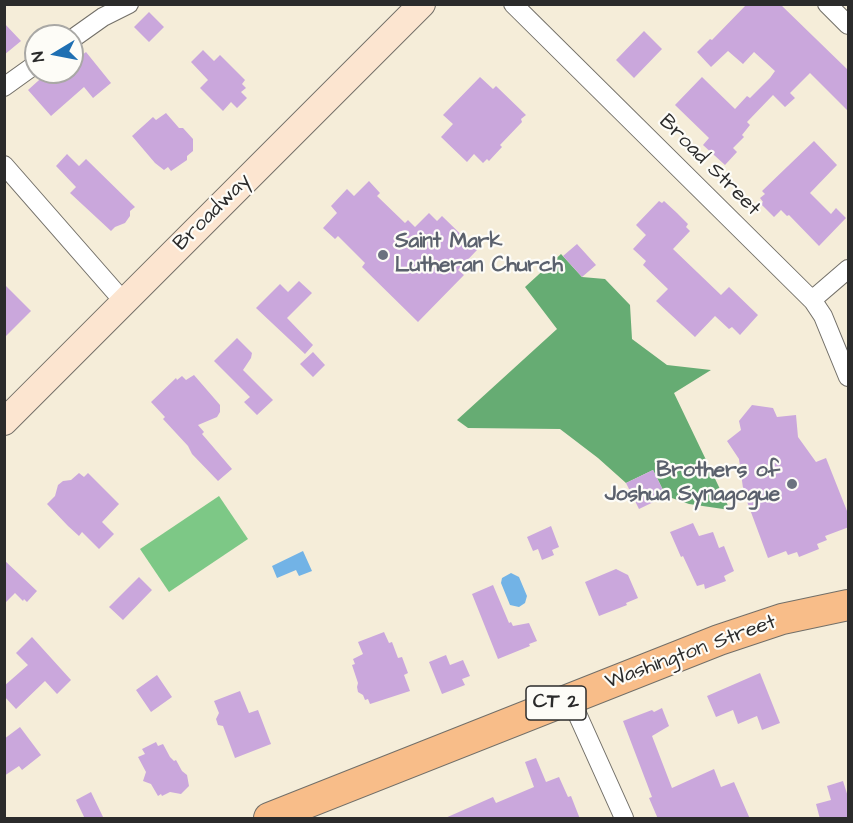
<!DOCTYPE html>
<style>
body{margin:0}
#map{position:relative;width:853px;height:823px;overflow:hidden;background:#f5edd9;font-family:"Architects Daughter",sans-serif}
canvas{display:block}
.frame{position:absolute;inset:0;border:6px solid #2b2b2b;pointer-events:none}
.north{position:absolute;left:24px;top:24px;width:60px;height:60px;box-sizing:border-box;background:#fdfcf7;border:2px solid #a9a8a5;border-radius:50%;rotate:260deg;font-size:16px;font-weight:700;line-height:24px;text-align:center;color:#2b2b2b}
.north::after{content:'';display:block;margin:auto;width:21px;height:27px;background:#1f6fb2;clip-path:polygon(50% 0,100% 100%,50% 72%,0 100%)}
</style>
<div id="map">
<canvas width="853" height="823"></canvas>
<div class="frame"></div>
<div class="north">N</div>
</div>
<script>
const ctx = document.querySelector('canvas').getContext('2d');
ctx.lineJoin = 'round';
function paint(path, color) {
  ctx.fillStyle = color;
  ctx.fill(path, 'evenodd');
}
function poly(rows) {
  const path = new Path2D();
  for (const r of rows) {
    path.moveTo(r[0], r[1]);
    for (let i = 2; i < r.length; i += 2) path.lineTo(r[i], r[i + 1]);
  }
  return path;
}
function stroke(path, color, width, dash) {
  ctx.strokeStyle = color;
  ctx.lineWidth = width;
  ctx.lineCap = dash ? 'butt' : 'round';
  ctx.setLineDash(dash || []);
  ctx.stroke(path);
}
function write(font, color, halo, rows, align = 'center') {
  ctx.font = font + ' "Architects Daughter",sans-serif';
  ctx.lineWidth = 4.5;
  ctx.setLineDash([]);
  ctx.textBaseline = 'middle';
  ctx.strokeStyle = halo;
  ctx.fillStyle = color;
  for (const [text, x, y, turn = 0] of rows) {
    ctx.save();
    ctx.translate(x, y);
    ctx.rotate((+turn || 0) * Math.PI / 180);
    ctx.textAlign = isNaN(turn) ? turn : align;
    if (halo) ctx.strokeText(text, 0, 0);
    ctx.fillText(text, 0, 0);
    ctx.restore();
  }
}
const green = poly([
 [219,496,248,539,169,592,140,549]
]);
const forest = poly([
 [561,254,582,277,605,279,630,305,632,339,667,365,711,370,674,393,730,510,689,504,666,496,653,470,626,483,598,458,560,429,468,428,457,420,557,329,525,287]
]);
const water = poly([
 [303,551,312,571,299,576,296,570,277,578,272,566],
 [511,573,519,577,527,596,525,603,519,607,510,605,501,583,502,578]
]);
const building = poly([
 [747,4,780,4,849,71,849,112,810,73,790,93,795,98,785,107,773,95,747,122,750,125,742,135,744,137,733,148,737,152,725,165,703,145,709,138,675,105,702,77,735,109,747,96,750,98,770,78,775,71,754,52,743,64,728,51,711,67,697,52,710,39,712,40],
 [149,12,164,27,149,42,134,27],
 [4,23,21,41,4,55],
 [644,31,662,49,634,78,616,60],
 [203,50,214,61,220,55,245,80,242,84,246,88,241,92,247,98,237,108,231,102,223,111,200,88,208,80,191,62],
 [86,52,111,83,93,98,84,87,51,116,28,90,48,72,72,72,72,63],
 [480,77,493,89,496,86,526,115,521,119,522,122,500,145,502,147,489,161,487,159,483,163,474,154,467,162,441,137,453,124,443,115],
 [166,113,179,128,183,128,193,139,193,151,187,156,187,160,171,171,168,167,164,170,155,163,132,136,153,117,156,120],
 [814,141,837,165,810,193,831,214,836,208,846,218,819,246,789,215,787,216,781,210,774,217,761,204,763,202,760,198,765,194,762,191],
 [67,154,79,166,86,159,135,207,130,211,130,216,125,223,115,227,111,231,70,193,76,187,56,166],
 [369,181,380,193,377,196,405,223,408,220,415,227,429,213,437,221,442,216,477,250,458,270,464,275,418,322,362,267,365,263,338,236,335,239,323,228,337,213,331,206,347,189,354,196],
 [659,201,662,203,664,201,677,213,688,224,686,227,690,231,673,249,721,295,729,287,758,315,740,335,732,327,729,329,715,316,695,337,656,301,668,289,643,265,646,261,633,249,646,235,636,225],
 [577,244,596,265,582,277,563,256],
 [299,281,312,293,287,318,313,345,305,354,256,308,280,284,288,292],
 [4,284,31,311,4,338],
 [237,338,252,353,251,358,243,370,273,400,257,415,244,402,250,397,214,361],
 [313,352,325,365,313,377,300,364],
 [194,375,220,405,220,412,217,417,198,425,204,432,202,434,232,469,218,481,192,454,188,446,163,419,165,417,151,402,176,378,177,380,182,376,186,380],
 [752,405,773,408,777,417,796,415,798,437,816,462,826,458,849,516,849,527,825,536,827,540,817,544,819,549,799,557,797,552,788,555,786,551,768,558,742,488,743,488,739,459,727,441,741,430,739,421],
 [653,470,666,496,639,509,626,483],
 [79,473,84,477,88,473,119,504,102,522,114,534,99,549,82,532,79,536,68,526,47,504,55,496,58,485,63,481,71,480],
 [693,523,699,536,713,532,719,548,724,546,734,571,724,576,726,581,705,589,704,584,697,586,683,556,681,557,670,532],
 [551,526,559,547,552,550,554,555,542,560,538,549,533,551,527,537],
 [4,560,37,591,27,602,24,599,23,601,15,593,4,604],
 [616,569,628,575,638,598,626,603,627,605,599,616,585,582],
 [139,577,152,590,123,620,109,607],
 [493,585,509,623,511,622,513,626,529,623,537,641,529,644,530,646,498,659,472,594],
 [384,632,389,643,392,642,398,658,402,657,408,673,404,675,410,691,370,704,368,699,365,700,363,695,358,692,357,687,358,683,352,665,355,664,353,659,363,654,358,642],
 [32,637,71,680,57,694,45,681,16,709,4,696,4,686,28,665,16,653],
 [446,655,450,665,463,660,470,676,462,679,465,685,442,694,429,662],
 [760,673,780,723,762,730,757,716,738,724,733,710,716,717,707,696],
 [157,675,172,697,151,712,136,690],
 [240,691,249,713,258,710,271,744,235,758,223,726,218,725,216,719,219,713,214,701],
 [662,708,669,726,652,736,672,788,714,769,721,787,734,782,750,819,658,819,649,798,652,797,623,721,652,710,654,712],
 [20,727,41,755,22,770,19,766,4,776,4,739],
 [156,742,158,746,163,744,170,757,174,761,176,760,182,771,187,775,189,786,181,794,170,792,162,796,161,794,158,796,151,784,143,781,146,772,138,757,145,754,142,749],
 [536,758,546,782,559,777,568,797,571,796,580,819,443,819,493,797,496,803,534,787,525,762],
 [843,781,849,800,849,819,820,819,816,804,831,800,827,786],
 [91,792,104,819,85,819,76,800]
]);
const minor = poly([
 [513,4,813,301,823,316,848,377],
 [827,4,848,25],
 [72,39,103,17,129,4],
 [4,87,36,64],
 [4,165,124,302],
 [812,300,848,269],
 [570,698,624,818]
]);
const secondary = poly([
 [4,422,422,4]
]);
const trunk = poly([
 [269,818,719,640,782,619,848,605]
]);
const markers = [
 [383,255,6,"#6b7280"],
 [792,484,6,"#6b7280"]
];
const shields = [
 [556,703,60]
];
const shieldNames = [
 ["CT 2",556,703]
];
const streetNames = [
 ["Broad Street",709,166,45],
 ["Broadway",213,213,-45],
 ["Washington Street",691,653,-20]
];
const worshipNames = [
 ["Saint Mark",395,243],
 ["Lutheran Church",395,267],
 ["Brothers of",780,472,"right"],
 ["Joshua Synagogue",780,496,"right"]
];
paint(green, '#7dc886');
paint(forest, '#66ac73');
paint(water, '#72b3e6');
paint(building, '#caa7dc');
stroke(minor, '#726f68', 20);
stroke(secondary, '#726f68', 28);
stroke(trunk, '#726f68', 32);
stroke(minor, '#fff', 18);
stroke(secondary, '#fce5d0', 26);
stroke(trunk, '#f8bd89', 30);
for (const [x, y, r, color] of markers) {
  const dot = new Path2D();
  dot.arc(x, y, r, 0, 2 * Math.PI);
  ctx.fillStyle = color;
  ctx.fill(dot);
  stroke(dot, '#fdfcf7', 2);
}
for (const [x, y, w] of shields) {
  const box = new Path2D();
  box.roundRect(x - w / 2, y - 17, w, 34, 4.5);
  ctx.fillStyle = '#fdfcf7';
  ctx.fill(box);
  stroke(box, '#2b2b2b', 1.5);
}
write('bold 20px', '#2b2b2b', null, shieldNames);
write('21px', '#2b2b2b', '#fdfcf7', streetNames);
write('bold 21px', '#5b616d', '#fdfcf7', worshipNames, 'left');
</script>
